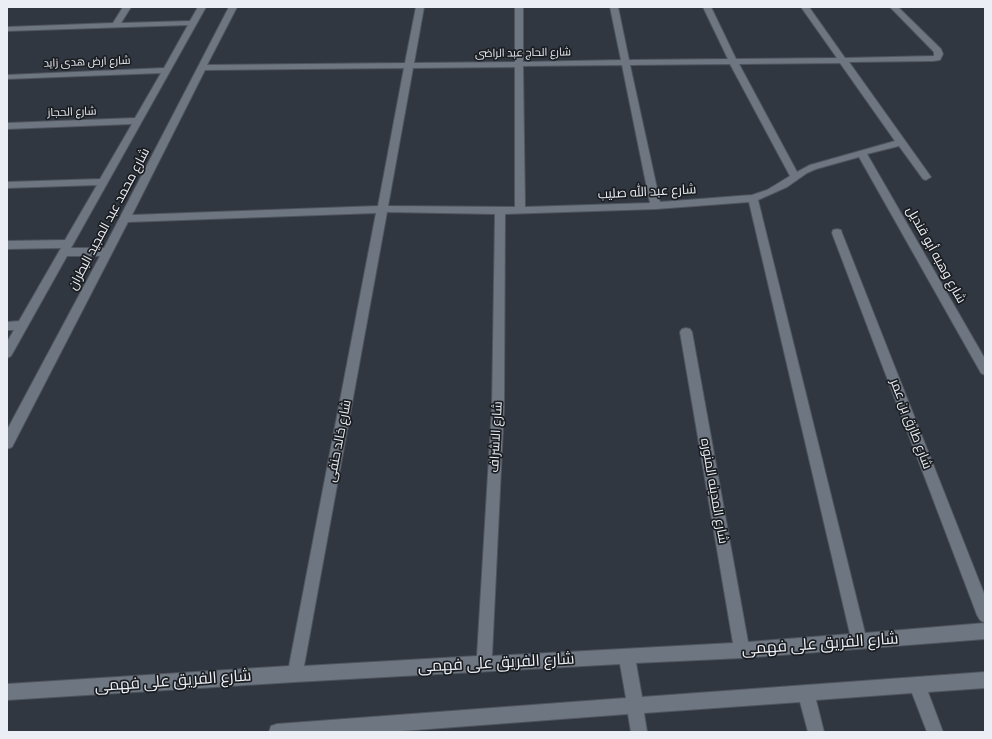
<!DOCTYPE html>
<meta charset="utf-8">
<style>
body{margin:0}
#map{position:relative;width:992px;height:739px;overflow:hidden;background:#303740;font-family:Cabin,sans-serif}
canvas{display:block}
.frame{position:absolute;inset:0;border:8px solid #ebeff5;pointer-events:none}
</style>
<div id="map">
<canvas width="992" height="739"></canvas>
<div class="frame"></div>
</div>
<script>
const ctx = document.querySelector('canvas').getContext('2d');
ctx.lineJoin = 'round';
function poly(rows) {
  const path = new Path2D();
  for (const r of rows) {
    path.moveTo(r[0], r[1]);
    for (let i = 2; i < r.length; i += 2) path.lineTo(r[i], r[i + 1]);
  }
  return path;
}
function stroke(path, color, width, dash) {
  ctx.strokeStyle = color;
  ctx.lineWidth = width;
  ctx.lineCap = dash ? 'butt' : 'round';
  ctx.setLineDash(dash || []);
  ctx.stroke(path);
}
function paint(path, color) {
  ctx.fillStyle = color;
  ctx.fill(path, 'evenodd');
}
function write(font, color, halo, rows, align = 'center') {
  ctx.font = font + ' Cabin,Cairo,sans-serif';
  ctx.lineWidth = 3.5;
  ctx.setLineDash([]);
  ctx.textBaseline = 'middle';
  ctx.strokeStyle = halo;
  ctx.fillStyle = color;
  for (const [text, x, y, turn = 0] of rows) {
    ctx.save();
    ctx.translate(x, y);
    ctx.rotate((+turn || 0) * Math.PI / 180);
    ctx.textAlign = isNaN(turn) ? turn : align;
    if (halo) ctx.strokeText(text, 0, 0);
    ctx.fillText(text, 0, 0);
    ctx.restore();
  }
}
const minor = poly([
 [123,7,131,7,121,23,190,21,198,7,206,7,71,248,104,248,229,7,237,7,207,65,405,63,416,7,424,7,414,63,515,62,515,7,523,7,523,62,621,60,610,7,618,7,629,60,728,59,703,7,711,7,736,59,837,58,801,7,809,7,845,58,934,56,934,52,890,7,898,7,941,49,943,54,940,60,933,61,849,62,931,177,926,180,923,179,899,146,867,154,985,359,985,375,981,373,859,157,816,169,807,173,787,187,758,200,865,633,985,623,985,639,742,658,636,663,642,697,985,672,985,688,928,692,943,732,927,732,912,693,816,700,824,732,808,732,800,702,644,713,647,732,631,732,628,714,389,732,269,732,271,726,277,724,626,698,620,664,295,682,7,700,7,684,289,666,376,213,128,222,12,447,7,449,7,430,100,256,67,256,11,356,7,358,7,342,14,330,7,330,7,322,19,321,61,248,7,249,7,241,65,240,97,185,7,188,7,182,100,179,132,124,7,129,7,123,135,118,161,73,7,79,7,75,164,68,188,25,7,31,7,27,113,23,123,7],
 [840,63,895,141,810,165,797,172,739,64,840,63],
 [730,64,790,176,767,190,752,195,660,202,630,65,730,64],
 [622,65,650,203,525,207,523,66,622,65],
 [515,67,515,207,388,206,413,68,515,67],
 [404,68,378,206,132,215,205,70,404,68],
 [749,202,850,634,748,642,692,332,690,329,686,328,682,329,680,332,733,643,492,656,504,407,505,214,656,209,749,202],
 [387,212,495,214,492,407,477,656,304,666,387,212],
 [837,229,841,230,842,233,985,596,985,623,980,620,977,615,832,233,833,230,837,229]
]);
const farStreetnames = [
 ["شارع الحاج عبد الراضى",523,53,-1],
 ["شارع ارض هدى زايد",87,62,-2],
 ["شارع الحجاز",72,112,-2]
];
const streetNames = [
 ["شارع عبد الله صليب",647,192,-3],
 ["شارع محمد عبد المجيد البطران",109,219,-62],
 ["شارع وهبه أبو قنديل",936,255,61],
 ["شارع طارق بن عمر",911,424,69],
 ["شارع الاشراف",496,437,-87],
 ["شارع خالد حنفى",339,441,-79],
 ["شارع المدينه المنوره",714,491,80]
];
const nearStreetnames = [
 ["شارع الفريق على فهمى",820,644,-4],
 ["شارع الفريق على فهمى",496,663,-3],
 ["شارع الفريق على فهمى",173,681,-4]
];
stroke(minor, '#4f545d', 2);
paint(minor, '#6e7681');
write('11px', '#ebeff5', '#1b1e22', farStreetnames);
write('13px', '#ebeff5', '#1b1e22', streetNames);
write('16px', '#ebeff5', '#1b1e22', nearStreetnames);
</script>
